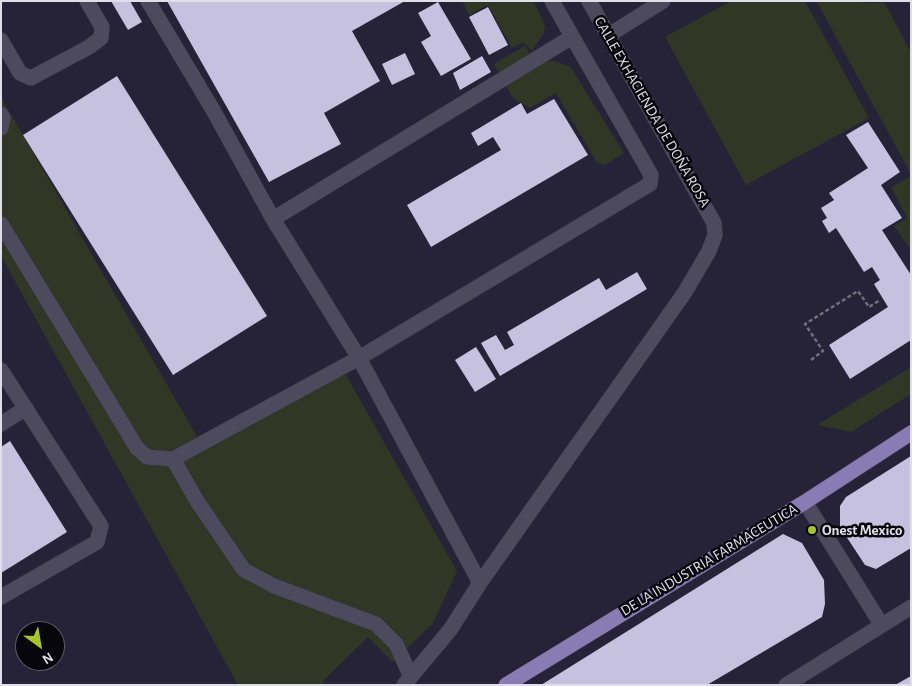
<!DOCTYPE html>
<meta charset="utf-8">
<style>
body{margin:0}
#map{position:relative;width:912px;height:686px;overflow:hidden;background:#1c1929;font-family:"Alegreya Sans",sans-serif}
canvas{display:block}
.frame{position:absolute;inset:0;border:2px solid #e0dee9;pointer-events:none}
.north{position:absolute;left:15px;top:621px;width:50px;height:50px;box-sizing:border-box;background:#07060c;border:1px solid #5e5c64;border-radius:50%;rotate:148deg;font-size:14px;font-weight:700;line-height:20px;text-align:center;color:#e0dee9}
.north::after{content:'';display:block;margin:auto;width:18px;height:22px;background:#a7c81e;clip-path:polygon(50% 0,100% 100%,50% 72%,0 100%)}
</style>
<div id="map">
<canvas width="912" height="686"></canvas>
<div class="frame"></div>
<div class="north">N</div>
</div>
<script>
const ctx = document.querySelector('canvas').getContext('2d');
ctx.lineJoin = 'round';
function paint(path, color) {
  ctx.fillStyle = color;
  ctx.fill(path, 'evenodd');
}
function poly(rows) {
  const path = new Path2D();
  for (const r of rows) {
    path.moveTo(r[0], r[1]);
    for (let i = 2; i < r.length; i += 2) path.lineTo(r[i], r[i + 1]);
  }
  return path;
}
function stroke(path, color, width, dash) {
  ctx.strokeStyle = color;
  ctx.lineWidth = width;
  ctx.lineCap = dash ? 'butt' : 'round';
  ctx.setLineDash(dash || []);
  ctx.stroke(path);
}
function write(font, color, halo, rows, align = 'center') {
  ctx.font = font + ' "Alegreya Sans",sans-serif';
  ctx.lineWidth = 5;
  ctx.setLineDash([]);
  ctx.textBaseline = 'middle';
  ctx.strokeStyle = halo;
  ctx.fillStyle = color;
  for (const [text, x, y, turn = 0] of rows) {
    ctx.save();
    ctx.translate(x, y);
    ctx.rotate((+turn || 0) * Math.PI / 180);
    ctx.textAlign = isNaN(turn) ? turn : align;
    if (halo) ctx.strokeText(text, 0, 0);
    ctx.fillText(text, 0, 0);
    ctx.restore();
  }
}
const built = poly([
 [1,1,911,1,911,685,1,685],
 [25,631,55,631,55,661,25,661]
]);
const green = poly([
 [462,1,534,1,545,26,544,33,532,51,524,43,512,48,488,5,469,15],
 [731,1,805,1,869,118,746,185,665,37],
 [816,1,885,3,911,53,911,174],
 [525,46,535,63,553,61,570,66,624,153,605,165,597,163,556,93,530,108,513,98,494,64],
 [1,97,199,440,319,371,346,375,457,571,433,623,393,662,368,637,323,681,326,685,238,685,1,256],
 [911,176,911,250,894,226,907,218,891,187],
 [911,367,911,394,851,432,817,425]
]);
const building = poly([
 [111,1,130,1,142,22,128,30],
 [167,1,405,1,352,31,380,81,324,113,341,144,269,182],
 [438,2,471,59,441,76,421,42,431,36,418,13],
 [488,7,508,45,489,55,469,17],
 [405,53,415,74,392,85,382,64],
 [482,56,491,72,460,90,453,73],
 [117,76,267,316,173,375,23,135],
 [554,99,588,155,431,247,407,205,501,150,493,137,478,146,471,133,521,103,527,114],
 [868,122,900,172,881,185,902,218,882,230,911,275,911,340,850,379,829,345,888,307,874,284,880,280,872,267,864,272,836,228,829,233,822,221,827,218,821,208,834,200,829,193,868,168,846,135],
 [637,272,647,289,500,376,481,343,496,335,505,350,514,345,507,332,599,278,606,290],
 [476,347,496,379,475,392,455,360],
 [10,441,67,532,1,573,1,447],
 [911,456,911,548,876,569,865,565,840,527,840,506,846,497],
 [783,534,802,543,824,580,825,604,822,617,707,685,541,685],
 [911,676,911,685,895,685]
]);
const path = poly([
 [811,360,823,351,805,324,858,291,869,307,880,300]
]);
const minor = poly([
 [148,1,213,110,273,219,359,358,480,583],
 [609,35,663,1],
 [1,40,20,73,31,78,89,47,101,38,102,27,87,1],
 [1,114,3,118,1,128],
 [273,219,572,37],
 [1,224,137,448,147,457,173,459,359,358,650,184,651,175,552,1],
 [1,370,101,526,97,542,1,597],
 [1,424,26,408],
 [173,459,197,501,244,570,274,586,376,624,396,644,411,677],
 [805,502,881,624],
 [404,685,450,630,480,583,685,292,709,251,715,235,714,223,589,1],
 [786,685,911,607]
]);
const major = poly([
 [506,685,805,502,911,433]
]);
const markers = [
 [812,530,5,"#a7c81e"]
];
const streetNames = [
 ["CALLE EXHACIENDA DE DOÑA ROSA",652,112,60],
 ["DE LA INDUSTRIA FARMACEUTICA",709,560,-31]
];
const poiNames = [
 ["Onest Mexico",822,530]
];
paint(built, '#262237');
paint(green, '#313625');
paint(building, '#c6c1df');
stroke(minor, '#373541', 16);
stroke(major, '#373541', 16);
stroke(path, '#726f7d', 2.5, [4, 2.5]);
stroke(minor, '#4d4a5d', 15);
stroke(major, '#877cb4', 15);
for (const [x, y, r, color] of markers) {
  const dot = new Path2D();
  dot.arc(x, y, r, 0, 2 * Math.PI);
  ctx.fillStyle = color;
  ctx.fill(dot);
  stroke(dot, '#07060c', 2);
}
write('15px', '#e0dee9', '#07060c', streetNames);
write('bold 15px', '#e0dee9', '#07060c', poiNames, 'left');
</script>
